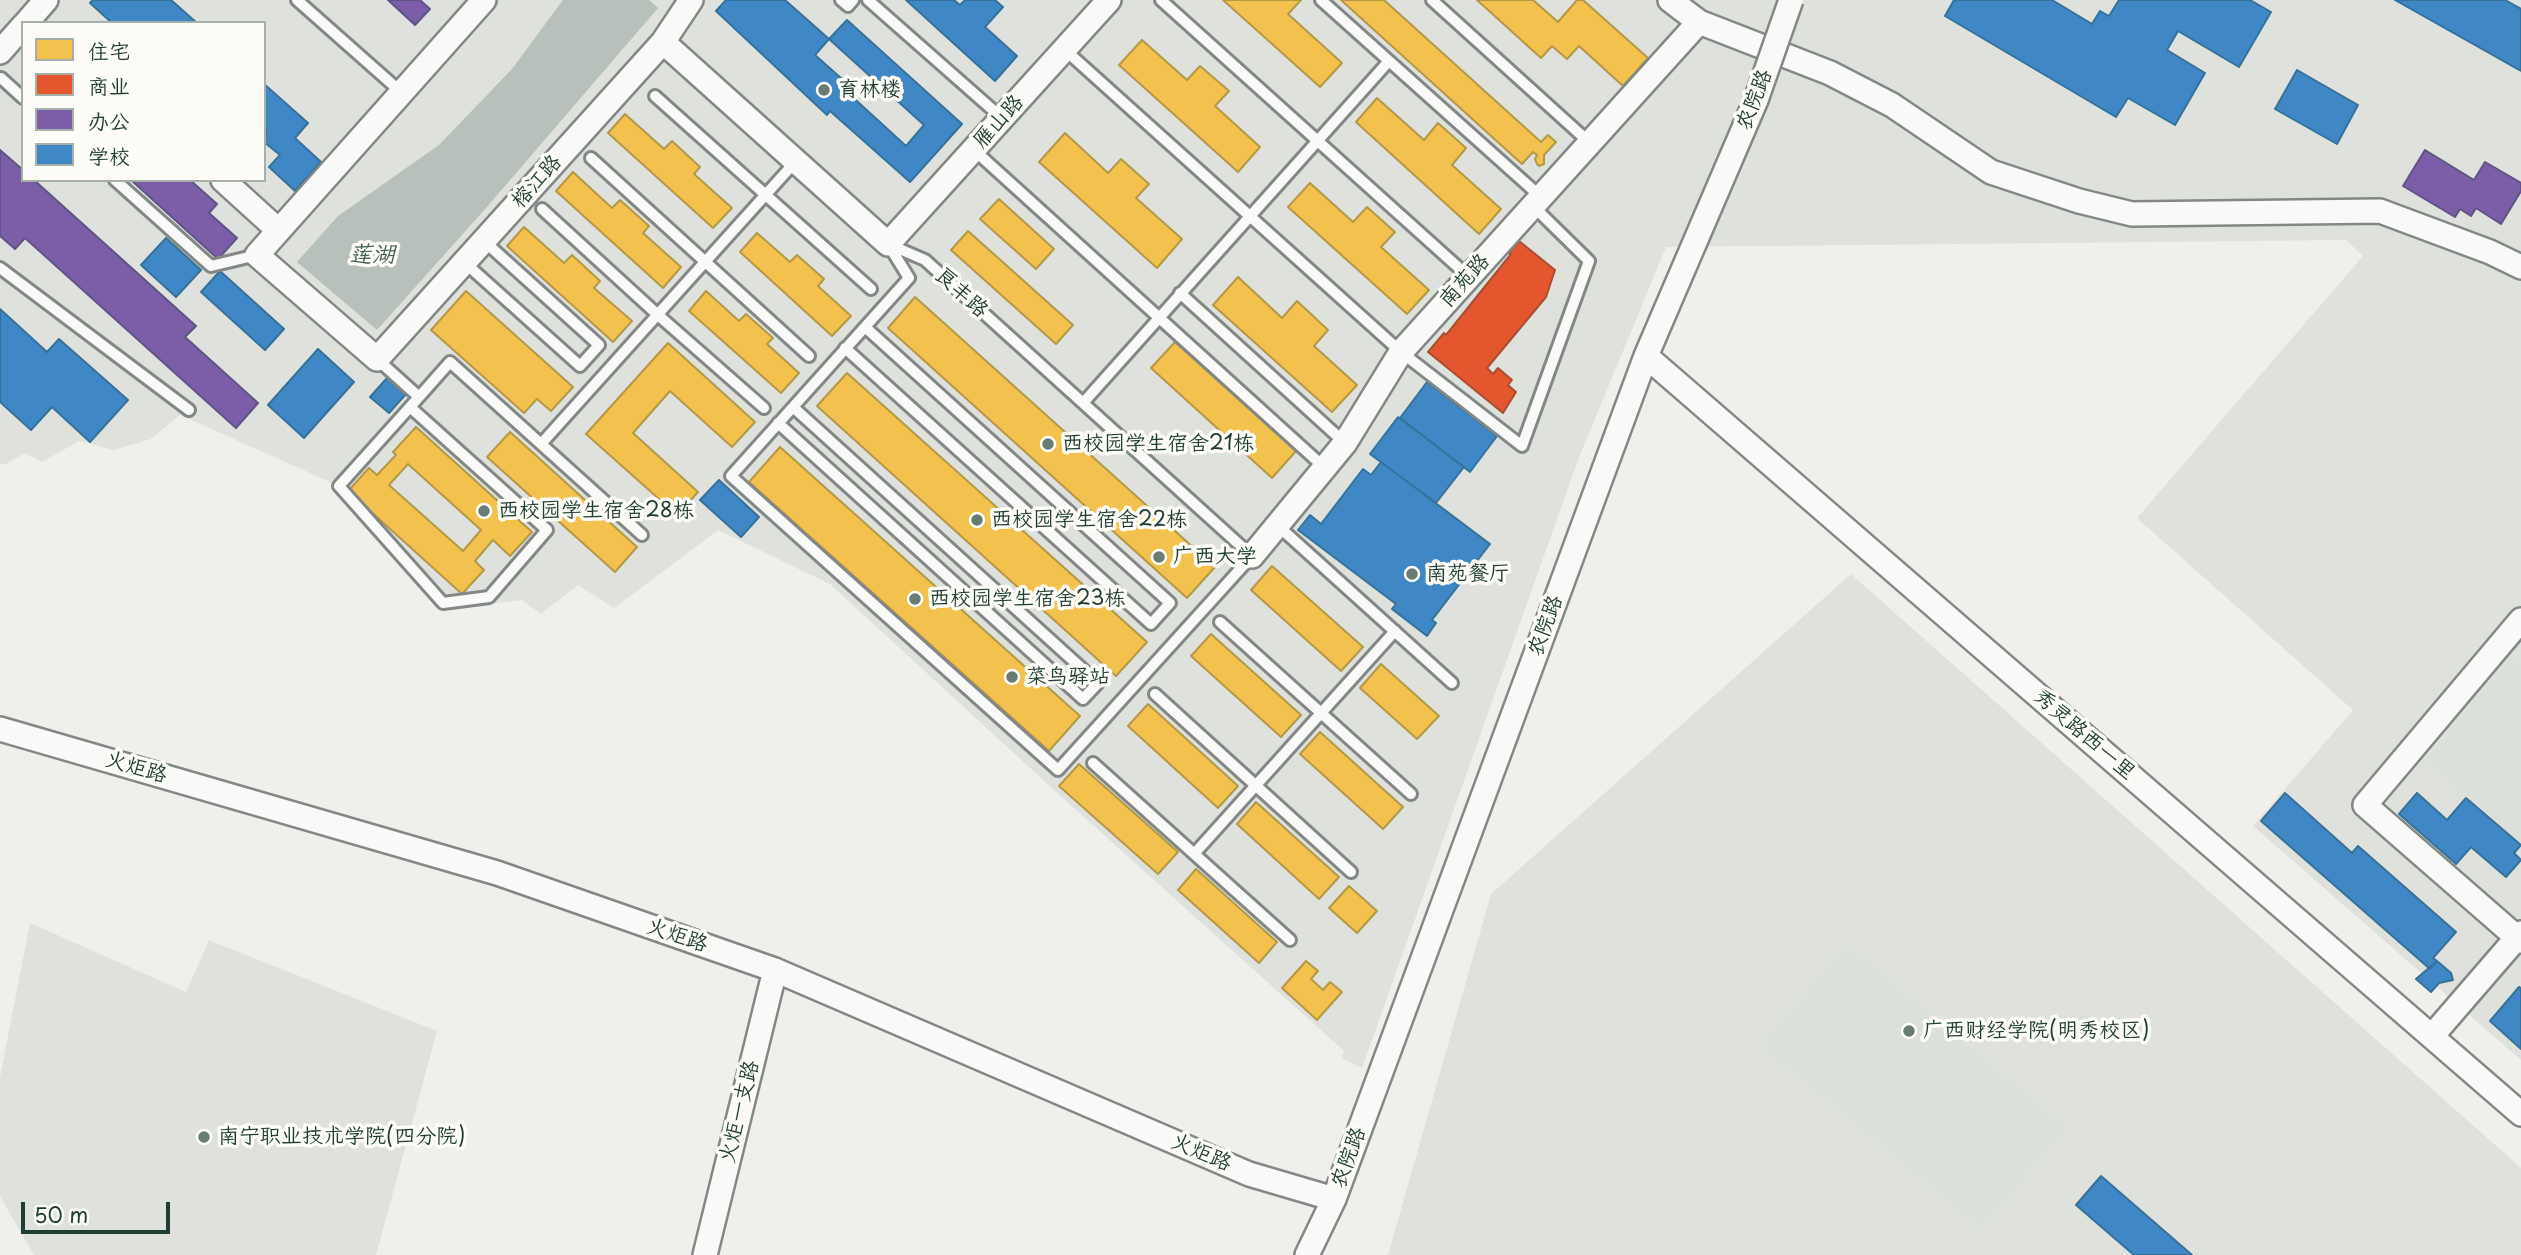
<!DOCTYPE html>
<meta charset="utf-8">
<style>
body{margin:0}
#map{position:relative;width:2521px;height:1255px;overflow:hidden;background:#eff0ec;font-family:"Playpen Sans","LXGW WenKai TC",sans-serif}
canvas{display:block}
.legend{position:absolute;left:21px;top:21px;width:245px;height:161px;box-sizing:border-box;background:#fdfcf7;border:2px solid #a4b0a9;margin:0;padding:9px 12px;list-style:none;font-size:21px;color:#1f3d34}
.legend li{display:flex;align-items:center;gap:14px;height:35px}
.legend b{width:35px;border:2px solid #a4b0a9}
.scale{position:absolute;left:21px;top:1202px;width:149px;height:32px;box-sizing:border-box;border:4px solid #1f3d34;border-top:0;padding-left:9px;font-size:21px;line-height:24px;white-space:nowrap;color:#1f3d34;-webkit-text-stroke:5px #fdfcf7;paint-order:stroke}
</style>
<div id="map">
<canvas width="2521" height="1255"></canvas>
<ul class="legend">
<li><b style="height:19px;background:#f2c14e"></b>住宅</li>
<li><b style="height:19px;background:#e4572e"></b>商业</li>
<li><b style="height:19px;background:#7b5ea7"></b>办公</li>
<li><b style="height:19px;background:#3f88c5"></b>学校</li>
</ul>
<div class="scale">50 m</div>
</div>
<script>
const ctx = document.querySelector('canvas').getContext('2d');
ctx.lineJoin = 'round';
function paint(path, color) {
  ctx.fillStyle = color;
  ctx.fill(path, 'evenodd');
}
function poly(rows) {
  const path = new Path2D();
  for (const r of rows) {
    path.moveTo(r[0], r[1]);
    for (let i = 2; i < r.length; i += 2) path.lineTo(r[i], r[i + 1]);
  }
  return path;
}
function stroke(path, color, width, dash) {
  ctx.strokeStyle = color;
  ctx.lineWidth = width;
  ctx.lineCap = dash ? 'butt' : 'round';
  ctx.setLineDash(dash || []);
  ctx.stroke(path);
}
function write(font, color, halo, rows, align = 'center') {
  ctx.font = font + ' "Playpen Sans","LXGW WenKai TC",sans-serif';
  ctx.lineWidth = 7;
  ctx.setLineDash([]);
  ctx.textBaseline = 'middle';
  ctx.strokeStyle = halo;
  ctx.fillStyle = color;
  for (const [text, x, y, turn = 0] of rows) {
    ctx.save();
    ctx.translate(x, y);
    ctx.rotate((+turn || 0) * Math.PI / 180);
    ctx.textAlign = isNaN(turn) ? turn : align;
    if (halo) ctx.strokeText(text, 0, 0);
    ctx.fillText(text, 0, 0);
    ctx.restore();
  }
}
const built = poly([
 [0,0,2521,0,2521,1060,2253,826,2353,710,2137,518,2363,256,2346,240,1666,247,1578,460,1362,1068,1342,1058,1344,1051,1055,791,830,584,718,530,614,608,578,585,541,614,522,600,439,610,328,481,180,415,151,439,114,450,79,441,42,462,25,453,4,465,0,463],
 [23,23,264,23,264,180,23,180],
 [1851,574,2521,1168,2521,1255,1388,1255,1491,894],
 [30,923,186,992,209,940,437,1031,376,1255,34,1255,0,1196,0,1077]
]);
const green = poly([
 [2511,657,2521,666,2521,842,2425,760],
 [1846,944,2067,1127,1982,1229,1761,1046]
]);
const water = poly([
 [563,0,649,0,658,8,486,208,377,330,297,262,338,216,439,145,512,69]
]);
const homes = poly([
 [1223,0,1301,0,1288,14,1342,63,1320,87,1223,0],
 [1341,0,1384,0,1541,142,1548,135,1556,142,1544,155,1544,164,1539,166,1537,164,1535,159,1537,155,1533,152,1522,164,1341,0],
 [1477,0,1533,0,1558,22,1577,0,1583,0,1648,58,1623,86,1579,46,1567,59,1552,46,1541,58,1477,0],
 [1142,40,1187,80,1200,66,1229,91,1215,106,1260,147,1238,172,1119,65,1142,40],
 [1377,98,1424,140,1438,123,1466,148,1452,165,1501,209,1479,234,1356,122,1377,98],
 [625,114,664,149,672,141,700,167,694,174,732,208,713,228,608,133,625,114],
 [1065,133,1108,173,1121,159,1149,184,1136,198,1182,239,1157,268,1039,162,1065,133],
 [573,172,612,208,620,200,649,226,643,233,681,267,663,288,556,191,573,172],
 [1310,183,1353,222,1367,207,1395,232,1381,247,1429,290,1407,314,1288,207,1310,183],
 [999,199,1054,249,1036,269,980,219,999,199],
 [524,227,564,263,572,255,600,281,594,288,632,321,613,342,507,246,524,227],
 [968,231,1073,325,1056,344,951,250,968,231],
 [757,233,790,262,797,255,824,279,818,286,851,316,832,336,740,252,757,233],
 [1238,277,1282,318,1297,301,1328,330,1314,346,1357,385,1332,412,1213,305,1238,277],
 [466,291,573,387,551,411,537,399,524,413,431,330,466,291],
 [706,291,739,321,746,314,773,338,767,344,799,373,781,393,689,311,706,291],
 [915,297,1215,567,1187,598,888,328,915,297],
 [1175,342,1296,451,1272,478,1151,368,1175,342],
 [668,343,755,422,732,447,670,391,633,433,698,492,677,515,586,434,668,343],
 [847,373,1147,642,1116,676,817,406,847,373],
 [416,427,532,532,510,556,493,540,475,561,484,570,462,594,348,491,369,468,377,475,396,455,393,452,416,427],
 [408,464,481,530,463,551,389,485,408,464],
 [510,432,637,547,615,572,487,457,510,432],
 [780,447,1080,716,1049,751,749,482,780,447],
 [1272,566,1363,647,1341,671,1251,590,1272,566],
 [1211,634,1301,715,1281,737,1191,656,1211,634],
 [1381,664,1439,716,1417,739,1360,688,1381,664],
 [1148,704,1238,786,1218,808,1128,726,1148,704],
 [1320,732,1403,807,1383,829,1300,754,1320,732],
 [1079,764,1178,852,1158,874,1059,786,1079,764],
 [1256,802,1339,877,1319,899,1237,824,1256,802],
 [1196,869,1277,942,1259,963,1178,890,1196,869],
 [1349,886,1377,911,1357,933,1329,908,1349,886],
 [1306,961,1318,971,1311,979,1323,990,1330,982,1342,992,1317,1020,1282,988,1306,961]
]);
const shops = poly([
 [1519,241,1555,270,1546,297,1487,368,1493,374,1498,368,1512,380,1508,385,1516,392,1503,413,1428,352,1444,333,1446,335,1511,254,1509,253,1519,241]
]);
const offices = poly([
 [388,0,420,0,430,9,415,25,388,0],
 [0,150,23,170,23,180,34,180,196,326,185,337,258,403,236,428,25,238,15,249,0,236,0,150],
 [2425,150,2474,180,2485,162,2521,183,2521,191,2501,224,2476,208,2471,216,2460,209,2455,217,2403,186,2425,150],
 [131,180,190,180,217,204,209,213,237,238,218,259,131,180]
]);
const schools = poly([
 [93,0,171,0,197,23,112,23,90,3,93,0],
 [726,0,785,0,829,39,847,20,962,124,910,182,830,111,827,115,716,11,726,0],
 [829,39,924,125,906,146,847,92,851,87,815,55,829,39],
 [906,0,954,0,960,5,965,0,995,0,1003,7,985,27,1017,56,995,81,906,0],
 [1954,0,2052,0,2092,24,2100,11,2109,16,2119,0,2250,0,2271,12,2239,67,2178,31,2167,50,2205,73,2175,125,2128,98,2116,117,1945,16,1954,0],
 [2395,0,2505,0,2521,9,2521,71,2395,0],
 [2297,70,2358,105,2337,144,2275,109,2297,70],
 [264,84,308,123,295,138,321,162,295,191,269,167,280,155,264,142,266,130,264,128,264,84],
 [166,238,201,270,176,297,141,265,166,238],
 [220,271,284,329,265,350,201,292,220,271],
 [0,309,47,352,59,339,128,400,90,442,52,407,31,430,0,402,0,309],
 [318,349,354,382,304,438,268,405,318,349],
 [387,378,406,394,389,413,370,397,387,378],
 [1427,382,1497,436,1470,472,1400,418,1427,382],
 [1398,417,1464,467,1436,503,1370,454,1398,417],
 [1381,462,1490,544,1432,620,1436,623,1427,636,1392,609,1396,604,1298,530,1310,515,1321,524,1363,469,1371,475,1381,462],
 [719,480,759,517,741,537,700,500,719,480],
 [2285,793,2352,853,2358,846,2456,932,2433,958,2437,961,2430,969,2261,821,2285,793],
 [2417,793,2447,820,2466,798,2521,845,2514,853,2521,860,2506,877,2471,847,2456,864,2399,814,2417,793],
 [2437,961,2451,973,2453,980,2439,983,2431,992,2416,979,2437,961],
 [2519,987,2521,988,2521,1049,2490,1021,2519,987],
 [2101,1176,2192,1255,2134,1255,2076,1205,2101,1176]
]);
const lane = poly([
 [297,0,401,92],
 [841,0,848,6,853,0],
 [868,0,1002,118],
 [1161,0,1469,277],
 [1321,0,1541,197],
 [1432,0,1590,143],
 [1064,49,1401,352,1522,446,1589,261,1533,206],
 [1,78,23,98],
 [655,96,871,289],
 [974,150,1325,468],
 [591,158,809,356],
 [115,180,211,266,257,255],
 [542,209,658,315,764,408],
 [888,244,925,260,1252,556,1058,770,731,476,909,278,888,244],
 [464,262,580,366,599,345,484,241],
 [0,268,189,410],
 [1180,293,1345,443],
 [845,348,1151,624,1170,603,865,327],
 [377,359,419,397,410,407,339,486,443,603,489,597,547,530,410,407],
 [419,397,450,362,642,535],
 [1083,403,1389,61],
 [778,423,1083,699,1098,683,793,407],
 [541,444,796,161],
 [1277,525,1452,683],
 [1220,622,1411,794],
 [1155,694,1351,872],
 [1093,763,1290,940],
 [1194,854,1395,631]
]);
const street = poly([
 [484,0,257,255,377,359,663,42,691,0],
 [1670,0,1699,22,1830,73,1892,105,1991,172,2079,201,2132,214,2380,211,2490,252,2521,267],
 [26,23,46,0],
 [663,42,888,244,1109,0],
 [0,52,23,26],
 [223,180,278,230],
 [1646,356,2521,1114],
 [1252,556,1345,443,1401,352,1699,22],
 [2521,620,2365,805,2521,941],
 [0,729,497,873,775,970,1249,1174,1334,1199],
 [2432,1036,2521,933],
 [705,1255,775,970],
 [1307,1255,1334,1199,1646,356,1756,100]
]);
const streetBridge = poly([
 [1756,100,1791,0]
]);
const markers = [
 [824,90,7,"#687c74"],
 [1048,444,7,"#687c74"],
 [484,511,7,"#687c74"],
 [977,520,7,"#687c74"],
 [1159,557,7,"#687c74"],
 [1412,574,7,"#687c74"],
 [915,599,7,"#687c74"],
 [1012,677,7,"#687c74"],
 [1909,1031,7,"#687c74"],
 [204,1137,7,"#687c74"]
];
const poiNames = [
 ["育林楼",838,90],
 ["西校园学生宿舍21栋",1062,444],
 ["西校园学生宿舍28栋",498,511],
 ["西校园学生宿舍22栋",991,520],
 ["广西大学",1173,557],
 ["南苑餐厅",1426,574],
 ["西校园学生宿舍23栋",929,599],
 ["菜鸟驿站",1026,677],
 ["广西财经学院(明秀校区)",1923,1031],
 ["南宁职业技术学院(四分院)",218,1137]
];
const streetNames = [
 ["农院路",1755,100,-69],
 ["雁山路",999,122,-48],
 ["榕江路",537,182,-48],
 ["南苑路",1465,281,-48],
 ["良丰路",961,293,42],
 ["农院路",1546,626,-70],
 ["秀灵路西一里",2084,735,41],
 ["火炬路",136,768,16],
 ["火炬路",677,936,19],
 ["火炬一支路",740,1112,-76],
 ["火炬路",1201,1153,23],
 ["农院路",1349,1158,-70]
];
const waterNames = [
 ["莲湖",372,256]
];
paint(built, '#dee1dc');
paint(green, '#dce0db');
paint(water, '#b7c0ba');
paint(homes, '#f2c14e');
stroke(homes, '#b39946', 2);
paint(shops, '#e4572e');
stroke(shops, '#a94f30', 2);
paint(offices, '#7b5ea7');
stroke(offices, '#5f5484', 2);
paint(schools, '#3f88c5');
stroke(schools, '#35729a', 2);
stroke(lane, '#828885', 16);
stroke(street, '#828885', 28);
stroke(lane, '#f9f9f7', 10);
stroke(street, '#f9f9f7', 23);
stroke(streetBridge, '#828885', 28, []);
stroke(streetBridge, '#f9f9f7', 23);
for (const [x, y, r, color] of markers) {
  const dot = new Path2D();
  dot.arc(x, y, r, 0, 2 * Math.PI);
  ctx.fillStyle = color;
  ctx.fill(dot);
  stroke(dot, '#fdfcf7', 2.5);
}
write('21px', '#1f3d34', '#fdfcf7', poiNames, 'left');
write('21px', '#1f3d34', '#fdfcf7', streetNames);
write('italic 23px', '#455e56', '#fdfcf7', waterNames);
</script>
